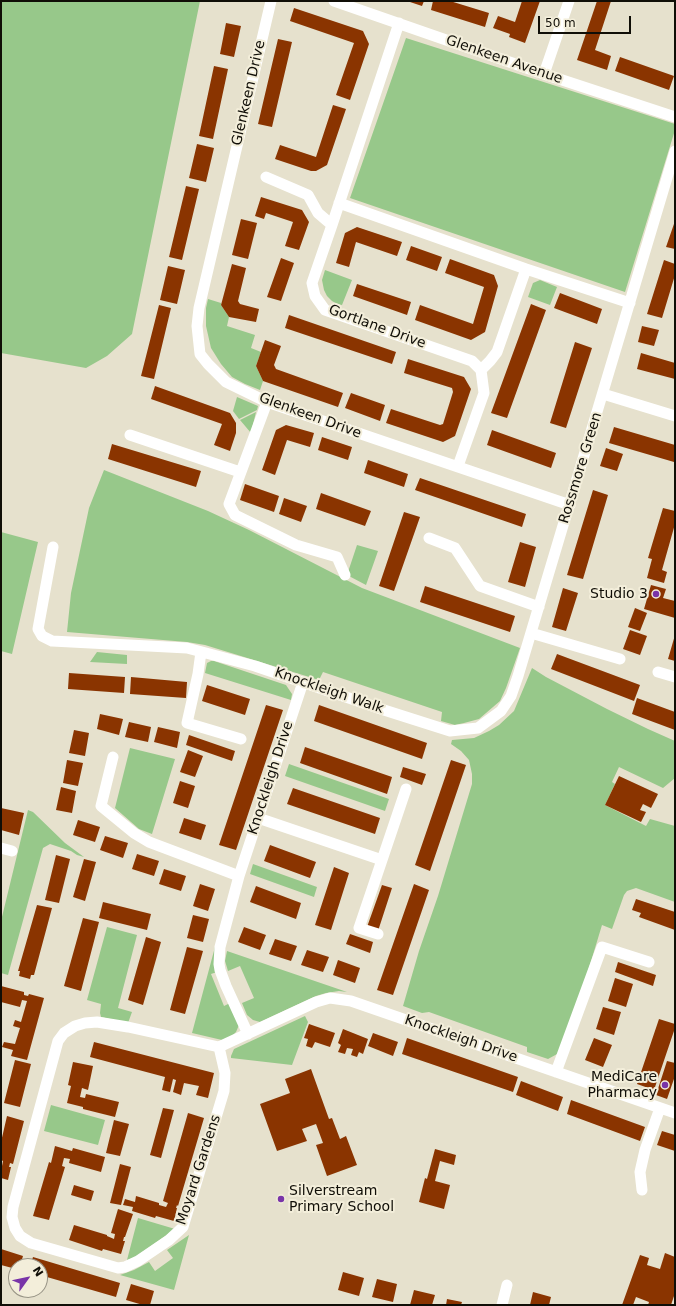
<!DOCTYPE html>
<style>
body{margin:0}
#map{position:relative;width:676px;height:1306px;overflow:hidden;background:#e6e1cd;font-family:"DejaVu Sans",sans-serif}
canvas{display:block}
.frame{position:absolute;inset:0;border:2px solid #100e07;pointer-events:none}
.north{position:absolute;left:8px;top:1258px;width:40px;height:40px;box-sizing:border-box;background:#f3eeda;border:1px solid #989486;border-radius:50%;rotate:57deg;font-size:11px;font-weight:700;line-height:16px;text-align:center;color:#100e07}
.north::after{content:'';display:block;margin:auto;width:14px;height:18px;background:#7934a8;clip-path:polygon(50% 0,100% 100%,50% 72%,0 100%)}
.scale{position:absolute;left:538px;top:16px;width:93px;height:18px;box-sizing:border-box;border:2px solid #100e07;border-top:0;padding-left:5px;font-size:12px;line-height:14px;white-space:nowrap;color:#100e07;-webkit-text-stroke:3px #f3eeda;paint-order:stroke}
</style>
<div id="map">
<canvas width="676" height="1306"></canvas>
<div class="frame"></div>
<div class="north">N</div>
<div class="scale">50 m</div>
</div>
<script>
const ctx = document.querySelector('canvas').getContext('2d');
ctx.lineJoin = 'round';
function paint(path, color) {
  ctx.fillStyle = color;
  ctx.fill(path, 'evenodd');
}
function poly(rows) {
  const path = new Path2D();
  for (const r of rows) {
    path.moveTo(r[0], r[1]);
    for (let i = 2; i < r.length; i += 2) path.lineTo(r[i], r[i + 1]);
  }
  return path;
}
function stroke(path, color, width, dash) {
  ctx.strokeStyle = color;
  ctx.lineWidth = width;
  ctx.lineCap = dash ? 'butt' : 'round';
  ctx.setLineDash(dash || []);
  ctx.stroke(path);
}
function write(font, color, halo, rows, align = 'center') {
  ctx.font = font + ' "DejaVu Sans",sans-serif';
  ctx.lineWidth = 4;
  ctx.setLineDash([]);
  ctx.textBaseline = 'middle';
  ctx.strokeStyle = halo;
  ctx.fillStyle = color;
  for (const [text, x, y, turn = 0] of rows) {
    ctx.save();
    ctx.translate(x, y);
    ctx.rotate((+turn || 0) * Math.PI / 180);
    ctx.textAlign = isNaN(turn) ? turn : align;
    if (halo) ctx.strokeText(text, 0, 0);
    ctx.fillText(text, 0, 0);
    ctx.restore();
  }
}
const green = poly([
 [1,1,200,1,132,334,107,356,86,368,1,353],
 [406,38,675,124,675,130,625,292,350,198],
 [325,270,352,280,342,305,337,304,332,301,327,296,324,290,322,280],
 [540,280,557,287,550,305,528,297,533,283],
 [208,299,221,303,221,305,229,317,227,326,255,335,251,348,261,352,256,366,263,381,260,390,245,384,232,377,221,364,211,348,206,326,206,308],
 [237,397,258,406,257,410,239,419,233,411],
 [256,412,251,433,240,420],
 [104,470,208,511,249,530,362,588,520,648,506,688,500,701,479,719,464,723,455,725,441,721,442,712,323,672,319,680,205,645,187,642,67,632,71,593,89,508],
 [1,532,38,542,12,654,1,651],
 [357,545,378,551,366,585,347,575],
 [97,652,127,655,127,664,90,662],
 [211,661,214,661,286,685,292,694,291,700,205,673,207,663],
 [532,668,546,677,607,709,648,729,675,741,675,778,663,788,619,767,612,782,615,784,605,805,646,826,650,819,675,826,675,902,636,888,627,891,624,895,612,929,602,925,585,981,559,1053,548,1059,527,1052,527,1047,429,1012,422,1013,403,1006,419,951,438,896,472,784,472,774,469,760,461,751,451,744,452,740,474,738,489,731,499,725,514,711],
 [130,748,175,759,152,834,139,829,115,808],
 [289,764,389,799,385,811,285,776],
 [28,810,33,812,65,843,84,857,77,855,71,851,50,844,43,848,8,975,1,973,1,921],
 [253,864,317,887,314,897,250,874],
 [107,927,137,935,118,1008,132,1012,128,1023,101,1017,100,1013,101,1004,87,1000],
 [215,947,217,972,211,974,224,1006,230,1003,239,1025,236,1032,231,1037,222,1040,192,1033],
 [227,951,347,992,339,991,326,993,316,996,260,1022,253,1020,247,1015,242,1003,254,998,240,966,228,971,225,961],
 [305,1016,308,1022,292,1065,231,1058,231,1056,234,1049],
 [51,1105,105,1120,98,1145,44,1131],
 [138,1218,175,1229,134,1258,127,1260],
 [189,1235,174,1290,120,1275,134,1270,149,1262,155,1271,173,1258,167,1250]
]);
const building = poly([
 [407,1,424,1,422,6],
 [433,1,450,1,489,13,485,27,431,10],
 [522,1,540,1,525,43,509,37,510,34,493,28,498,16,515,22],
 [597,1,611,1,595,50,611,56,607,70,577,60],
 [294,8,363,31,369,44,350,100,336,95,354,43,290,21],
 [226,23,241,26,234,57,220,54],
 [278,39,292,42,272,127,258,124],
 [620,57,674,76,669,90,615,71],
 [214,66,228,69,213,139,199,136],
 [333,105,346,109,327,165,316,171,311,171,275,159,280,145,316,157],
 [197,144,214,148,206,182,189,178],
 [186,186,199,189,182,260,169,257],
 [261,197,302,210,309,222,299,250,285,246,293,222,266,213,264,219,255,216],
 [241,219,257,223,248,259,232,255],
 [675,221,675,249,666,247],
 [357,227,402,242,397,256,356,242,349,267,336,263,345,233],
 [411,246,442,257,437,271,406,260],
 [281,258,294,263,281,301,267,297],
 [450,259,494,275,498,286,485,332,471,340,415,320,420,305,473,324,484,287,445,273],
 [664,260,675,264,675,275,662,318,647,314],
 [232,264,246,268,238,301,240,304,259,309,256,322,229,317,221,305],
 [168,266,185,270,177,304,160,300],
 [357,284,411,302,407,315,353,296],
 [560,293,602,309,597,324,554,308],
 [531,304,546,310,507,418,491,413],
 [159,305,171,308,154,379,141,376],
 [289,315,396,352,392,364,285,328],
 [642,326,659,330,654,346,638,342],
 [265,340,281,346,274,365,276,369,343,393,338,407,263,381,256,366],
 [575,342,592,348,566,428,550,423],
 [641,353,675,363,675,379,637,369],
 [408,359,464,377,471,389,455,436,443,442,386,423,391,409,440,425,443,424,453,392,452,388,404,373],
 [155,386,230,413,236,423,236,433,230,451,214,445,222,424,151,399],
 [351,393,385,405,380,421,345,408],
 [286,425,314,433,310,447,287,440,275,475,262,470,276,430],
 [614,427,675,445,674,462,609,443],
 [492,430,556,453,551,468,487,445],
 [322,437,352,447,348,460,318,450],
 [112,444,201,471,196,487,108,459],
 [606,448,623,454,617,471,600,466],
 [368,460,408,474,404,487,364,473],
 [420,478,526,514,522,527,415,490],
 [245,484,279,496,274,512,240,500],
 [593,490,608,495,583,579,567,575],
 [321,493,371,511,365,526,316,509],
 [284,498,307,506,301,522,279,514],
 [663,508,675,511,675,524,662,570,667,572,664,583,647,578,652,559,648,558],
 [404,512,420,517,394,591,379,586],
 [520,542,536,547,525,587,508,582],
 [651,585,666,589,663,598,675,601,675,618,644,609],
 [425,586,515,616,510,632,420,602],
 [563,588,578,593,566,631,552,627],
 [635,608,647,613,640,631,628,627],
 [630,630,647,636,640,655,623,649],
 [675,635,675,661,668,659],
 [557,654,640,685,634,701,551,669],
 [69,673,125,677,124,693,68,689],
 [131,677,187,682,186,698,130,694],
 [207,685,250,699,245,715,202,701],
 [637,698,675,712,675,730,632,714],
 [266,705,283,710,236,850,219,845],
 [319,705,427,743,422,759,314,721],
 [100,714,123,719,119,735,97,729],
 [129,722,151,727,148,742,125,737],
 [158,727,180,732,177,748,154,742],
 [74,730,89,733,85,756,69,753],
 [189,735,235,751,232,761,186,745],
 [305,747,392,777,387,794,300,763],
 [188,750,203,756,195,777,180,772],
 [67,760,83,763,78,786,63,783],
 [451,760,466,765,430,871,415,865],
 [403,767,426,774,422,785,400,777],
 [619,776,658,794,651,808,643,804,640,810,646,812,641,822,605,805],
 [180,781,195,786,188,808,173,803],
 [61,787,76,791,72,813,56,810],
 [293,788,380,818,375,834,287,804],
 [1,808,24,813,19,835,1,830],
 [184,818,206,825,201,840,179,833],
 [78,820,100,827,95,842,73,835],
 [105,836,128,843,123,858,100,850],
 [270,845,316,862,310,878,264,861],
 [137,854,159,861,154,876,132,869],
 [56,855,70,859,59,903,45,900],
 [84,859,96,862,85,901,73,897],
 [334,867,349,873,331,930,315,925],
 [164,869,186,876,181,891,159,884],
 [200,884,215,889,208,911,193,906],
 [414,884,429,890,393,995,377,990],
 [382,885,392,888,378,931,367,927],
 [256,886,301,903,296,919,250,902],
 [636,899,675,912,675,930,639,917,641,913,632,910],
 [103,902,151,914,147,930,99,918],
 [37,905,52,908,34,975,31,975,30,979,19,976,20,971,18,971],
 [193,915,209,919,203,942,187,938],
 [83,918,99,922,81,991,64,986],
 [244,927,266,935,260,950,238,942],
 [350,934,373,942,370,953,346,944],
 [146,937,161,942,143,1005,128,1000],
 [275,939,297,946,291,961,269,954],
 [187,947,203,951,185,1014,170,1010],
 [307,950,329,957,323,972,301,965],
 [338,960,360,968,355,983,333,975],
 [618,962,656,975,653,986,615,972],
 [615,978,633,984,626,1007,608,1001],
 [1,986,24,992,24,995,28,996,29,994,44,998,27,1060,11,1056,13,1050,2,1047,4,1042,15,1044,20,1028,13,1026,15,1020,21,1022,27,1001,22,1000,20,1007,1,1002],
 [603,1007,621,1012,614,1035,596,1029],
 [659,1019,675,1024,675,1028,654,1090,637,1084],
 [309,1024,335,1033,330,1047,315,1042,312,1048,306,1046,308,1039,304,1038],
 [343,1029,368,1039,363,1054,359,1052,357,1057,351,1055,353,1049,347,1048,345,1054,338,1052,341,1045,338,1043],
 [373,1033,398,1042,393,1056,368,1046],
 [407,1038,518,1077,513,1092,402,1054],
 [594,1038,612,1045,603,1067,585,1060],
 [94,1042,214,1073,208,1098,196,1095,199,1086,184,1083,181,1095,173,1092,176,1080,173,1079,170,1092,162,1090,165,1077,90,1057],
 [15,1060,31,1064,20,1107,4,1103],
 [667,1061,675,1063,675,1076,667,1099,656,1095],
 [73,1062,93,1066,88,1090,82,1088,80,1097,85,1098,86,1094,119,1102,115,1117,83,1109,83,1107,67,1103,71,1086,68,1085],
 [311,1069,329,1119,332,1118,340,1139,346,1136,357,1165,327,1176,316,1145,323,1143,316,1124,302,1129,307,1141,277,1151,260,1104,290,1093,285,1079],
 [521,1081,563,1097,558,1111,516,1095],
 [571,1100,645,1127,640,1141,567,1114],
 [163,1108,174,1110,161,1158,150,1155],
 [188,1113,204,1118,178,1206,177,1205,176,1208,177,1208,174,1221,156,1216,155,1218,132,1211,133,1207,123,1205,125,1199,135,1202,136,1196,159,1203,159,1205,166,1207,168,1203,163,1201],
 [7,1116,24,1121,13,1164,10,1163,9,1167,11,1167,8,1180,1,1178,1,1165,2,1166,3,1161,1,1160,1,1142],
 [114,1120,129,1124,120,1156,106,1153],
 [662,1131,675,1135,675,1151,657,1145],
 [55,1146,72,1151,73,1148,105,1157,101,1172,69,1163,70,1159,64,1158,62,1166,65,1167,49,1220,33,1216,49,1162,51,1163],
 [435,1149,456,1155,454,1165,440,1161,435,1181,450,1185,444,1209,419,1202,425,1178,427,1179],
 [120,1164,131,1167,121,1205,110,1203],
 [74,1185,94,1191,91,1201,71,1195],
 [118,1209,133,1214,125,1237,124,1237,123,1241,125,1241,121,1254,103,1249,102,1251,69,1240,74,1225,107,1235,107,1236,114,1239,115,1234,111,1233],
 [1,1249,23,1256,20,1266,16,1266,16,1269,1,1265],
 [665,1253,675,1257,675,1293,671,1305,648,1305,649,1302,636,1297,633,1305,622,1305,640,1255,649,1258,647,1265,660,1269],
 [33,1257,120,1283,116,1297,40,1275,40,1266,30,1266],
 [343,1272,364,1278,359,1296,338,1290],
 [377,1279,397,1284,393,1302,372,1297],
 [131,1284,154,1291,150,1305,143,1305,126,1300],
 [414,1290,435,1295,432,1305,410,1305],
 [533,1292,551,1297,549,1305,530,1305],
 [447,1299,462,1302,461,1305,446,1305]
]);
const street = poly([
 [271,1,199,308,197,326,200,354,208,364,226,382,267,402,570,505],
 [334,1,544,74,675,117],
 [399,23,332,225,312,283,315,296,325,310,472,361,481,370,484,393,458,466],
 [544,74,569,1],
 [266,177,308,195,318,213,332,225],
 [339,203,526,269,630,303],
 [481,370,490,361,497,352,526,269],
 [603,394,675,416],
 [267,402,229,504,235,515,296,545,337,557,345,575],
 [130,435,240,472],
 [429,538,455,548,480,586,539,607],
 [53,547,38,629,42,636,52,641,187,648,255,666,384,710,450,731,478,728,501,711,511,696,518,676,675,151],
 [531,633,620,659],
 [201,652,198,674,187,723,241,739],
 [658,672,675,677],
 [113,757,101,806,134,833,149,842,239,876],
 [258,818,382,860],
 [1,848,12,851],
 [378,934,359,928,406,789],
 [97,1022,128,1027,219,1047,225,1073,224,1091,183,1227,169,1240,138,1261,125,1267,118,1268,31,1243,20,1236,15,1228,12,1217,13,1207,58,1041,64,1033,75,1026,85,1023,97,1022],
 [248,1034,226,986,220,970,219,964,220,947,239,876,303,682],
 [219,1047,316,1002,330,998,351,1001,675,1113],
 [556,1072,602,947,649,962],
 [642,1190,640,1172,645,1150,660,1108],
 [502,1305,507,1285]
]);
const markers = [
 [656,594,4,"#7934a8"],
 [665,1085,4,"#7934a8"],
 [281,1199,4,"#7934a8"]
];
const streetNames = [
 ["Glenkeen Avenue",504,60,19],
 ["Glenkeen Drive",249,93,-77],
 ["Gortlane Drive",377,327,20],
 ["Glenkeen Drive",310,416,20],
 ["Rossmore Green",581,468,-73],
 ["Knockleigh Walk",329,691,19],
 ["Knockleigh Drive",271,778,-72],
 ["Knockleigh Drive",461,1039,19],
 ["Moyard Gardens",199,1170,-72]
];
const poiNames = [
 ["Studio 3",648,594],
 ["MediCare",657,1077],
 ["Pharmacy",657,1093],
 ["Silverstream",289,1191,"left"],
 ["Primary School",289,1207,"left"]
];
paint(green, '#97c88a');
paint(building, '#8a3400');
stroke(street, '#fff', 11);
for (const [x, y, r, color] of markers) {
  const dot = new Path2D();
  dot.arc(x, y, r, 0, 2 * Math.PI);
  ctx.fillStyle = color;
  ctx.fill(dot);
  stroke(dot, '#f3eeda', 1.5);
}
write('14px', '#100e07', '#f3eeda', streetNames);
write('14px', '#100e07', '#f3eeda', poiNames, 'right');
</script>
